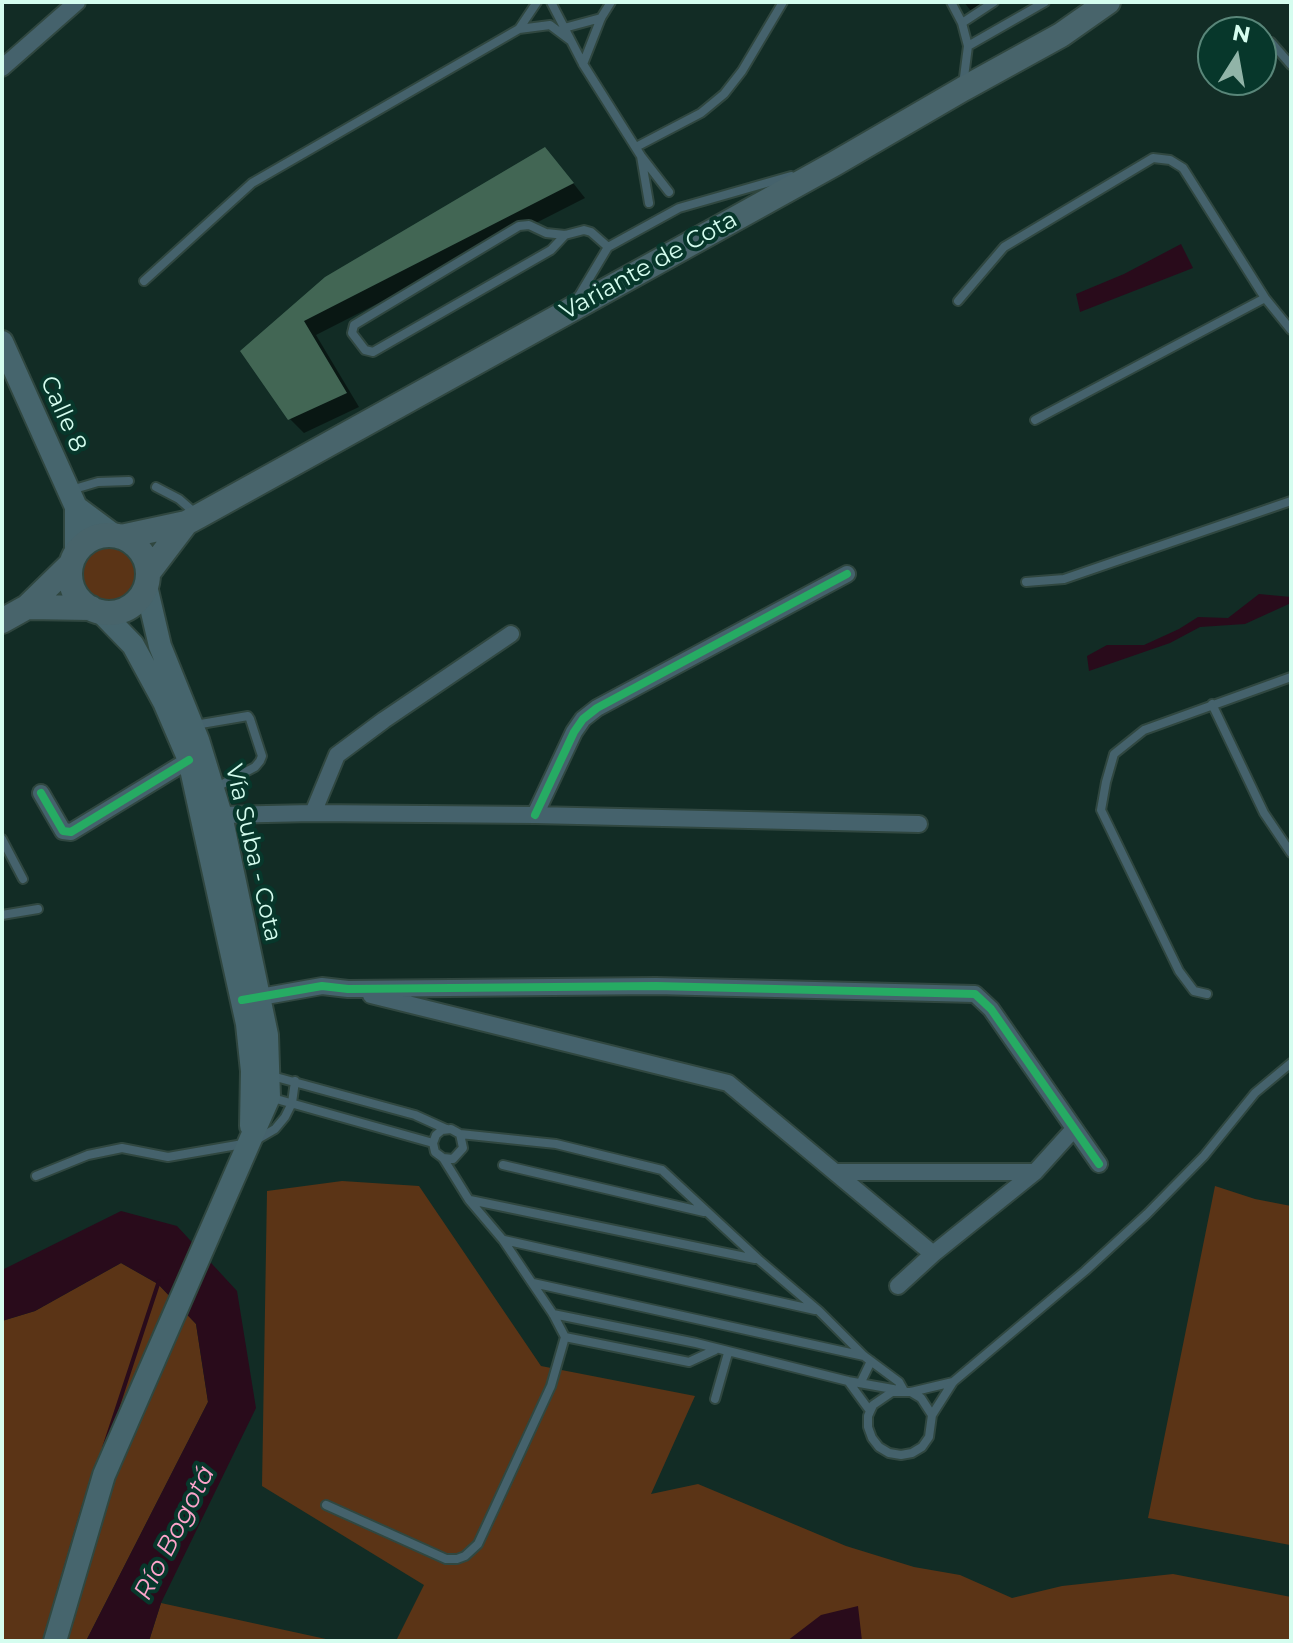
<!DOCTYPE html>
<meta charset="utf-8">
<style>
body{margin:0}
#map{position:relative;width:1293px;height:1643px;overflow:hidden;background:#122c25;font-family:Montserrat,sans-serif}
canvas{display:block}
.frame{position:absolute;inset:0;border:4px solid #d5fdef;pointer-events:none}
.north{position:absolute;left:1197px;top:16px;width:80px;height:80px;box-sizing:border-box;background:#07372b;border:2px solid #598679;border-radius:50%;rotate:11deg;font-size:22px;font-weight:700;line-height:32px;text-align:center;color:#d5fdef}
.north::after{content:'';display:block;margin:auto;width:28px;height:36px;background:#91b4a8;clip-path:polygon(50% 0,100% 100%,50% 72%,0 100%)}
</style>
<div id="map">
<canvas width="1293" height="1643"></canvas>
<div class="frame"></div>
<div class="north">N</div>
</div>
<script>
const ctx = document.querySelector('canvas').getContext('2d');
ctx.lineJoin = 'round';
function paint(path, color) {
  ctx.fillStyle = color;
  ctx.fill(path, 'evenodd');
}
function poly(rows) {
  const path = new Path2D();
  for (const r of rows) {
    if (r.length === 3) {
      path.moveTo(r[0] + r[2], r[1]);
      path.arc(r[0], r[1], r[2], 0, 2 * Math.PI);
      continue;
    }
    path.moveTo(r[0], r[1]);
    for (let i = 2; i < r.length; i += 2) path.lineTo(r[i], r[i + 1]);
  }
  return path;
}
function stroke(path, color, width, dash) {
  ctx.strokeStyle = color;
  ctx.lineWidth = width;
  ctx.lineCap = dash ? 'butt' : 'round';
  ctx.setLineDash(dash || []);
  ctx.stroke(path);
}
function write(font, color, halo, rows, align = 'center') {
  ctx.font = font + ' Montserrat,sans-serif';
  ctx.lineWidth = 8;
  ctx.setLineDash([]);
  ctx.textBaseline = 'middle';
  ctx.strokeStyle = halo;
  ctx.fillStyle = color;
  for (const [text, x, y, turn = 0] of rows) {
    ctx.save();
    ctx.translate(x, y);
    ctx.rotate((+turn || 0) * Math.PI / 180);
    ctx.textAlign = isNaN(turn) ? turn : align;
    if (halo) ctx.strokeText(text, 0, 0);
    ctx.fillText(text, 0, 0);
    ctx.restore();
  }
}
const green = poly([
 [109,575,33],
 [342,1181,419,1186,541,1366,695,1396,651,1494,698,1484,846,1546,914,1567,960,1575,1012,1598,1062,1586,1173,1574,1291,1597,1291,1641,396,1641,424,1585,262,1486,267,1191],
 [1215,1186,1255,1199,1291,1206,1290,1545,1148,1518],
 [121,1263,158,1284,196,1324,208,1402,86,1641,2,1641,2,1321,35,1311],
 [161,1603,335,1641,149,1641]
]);
const water = poly([
 [1181,244,1193,268,1080,312,1076,294,1124,274],
 [1259,594,1291,597,1291,603,1245,624,1200,627,1170,643,1089,671,1087,656,1107,645,1144,645,1179,629,1198,617,1228,618],
 [121,1211,177,1226,237,1291,256,1408,161,1603,149,1641,86,1641,208,1402,196,1324,158,1284,121,1263,35,1311,2,1321,2,1270],
 [858,1606,862,1641,787,1641,821,1615]
]);
const shadow = poly([
 [964,2,1001,2,977,19],
 [558,164,585,198,316,335,359,407,304,433,290,419,243,352]
]);
const stream = poly([
 [104,1448,159,1281],
 [55,1604,84,1505]
]);
const building = poly([
 [545,147,574,183,304,321,347,393,288,420,240,351,325,277]
]);
const lane = poly([
 [551,2,583,64,641,156,669,192],
 [951,2,962,23,968,46,963,85],
 [962,23,994,2],
 [564,28,601,18],
 [519,29,537,2],
 [1271,42,1291,65],
 [968,46,1045,2],
 [583,64,601,18,611,2],
 [636,147,701,113,724,94,742,71,783,2],
 [641,156,649,203],
 [565,235,551,250,373,352,365,350,352,333,354,325,519,226,529,225,546,233,565,235,584,230,591,232,608,247],
 [144,281,252,183,519,29,550,25,570,40],
 [577,299,608,247,679,208,791,176],
 [958,301,1004,247,1153,158,1170,160,1183,168,1265,298,1291,330],
 [1035,420,1265,298],
 [156,487,179,499,195,513],
 [71,490,98,482,129,481],
 [1026,582,1064,579,1291,501],
 [1212,704,1264,813,1291,853],
 [195,725,248,716,250,719,262,756,260,761,255,767,215,788],
 [2,839,23,879],
 [2,915,38,909],
 [1207,994,1194,991,1179,971,1101,810,1106,782,1114,754,1144,730,1291,677],
 [272,1076,415,1115,446,1129],
 [269,1097,433,1143],
 [460,1134,556,1144,662,1170,758,1259,819,1311,864,1356,899,1382,904,1391],
 [256,1140,275,1129,285,1117,292,1103,295,1081],
 [503,1165,704,1212],
 [36,1176,88,1155,122,1148,168,1157,243,1144],
 [470,1200,755,1259],
 [504,1240,815,1310],
 [533,1283,864,1356],
 [553,1314,696,1343,848,1381,904,1391],
 [565,1337,689,1362,715,1350],
 [848,1381,870,1411],
 [861,1382,871,1361],
 [911,1392,921,1398,932,1415,929,1437,922,1447,912,1453,901,1455,889,1453,879,1447,872,1438,868,1427,868,1416,873,1405,892,1392,911,1392,953,1382],
 [715,1399,728,1353],
 [932,1415,953,1382,1085,1271,1147,1214,1204,1156,1255,1093,1291,1063],
 [326,1505,446,1559,457,1559,465,1556,478,1544,551,1386,565,1337,553,1314,503,1240,469,1200,443,1158,435,1152,433,1143,436,1135,442,1130,451,1129,460,1134,463,1148,453,1159,443,1158]
]);
const street = poly([
 [2,68,77,2],
 [41,793,63,831,71,832,189,760],
 [313,813,337,755,384,720,511,634],
 [221,815,313,813,535,815,919,824],
 [535,815,574,732,583,719,597,708,847,574],
 [371,995,728,1083,933,1254],
 [249,999,322,986,348,989,656,986,975,994,991,1009,1099,1164],
 [838,1172,1035,1172],
 [898,1286,933,1254,1035,1172,1073,1130]
]);
const secondary = poly([
 [2,342,76,507,76,553],
 [76,507,115,536],
 [100,611,133,645,164,702,189,760,247,1024,252,1071,251,1126],
 [55,1641,104,1475,269,1097,267,1035,221,815,198,740,160,646,146,586]
]);
const primary = poly([
 [109,574,39],
 [121,537,186,523,199,516,834,164,963,89,1061,35,1108,2],
 [148,573,186,523],
 [27,607,91,608],
 [2,621,27,607,70,565]
]);
const cycleway = poly([
 [41,793,63,831,71,832,189,760],
 [535,815,574,732,583,719,597,708,847,574],
 [242,1000,322,986,348,989,656,986,975,994,991,1009,1099,1164]
]);
const streetNames = [
 ["Variante de Cota",649,266,-29],
 ["Calle 8",63,414,66],
 ["Vía Suba - Cota",253,853,77]
];
const waterNames = [
 ["Río Bogotá",175,1533,-63]
];
paint(green, '#5b3416');
paint(water, '#290b1b');
paint(shadow, '#0007');
stroke(stream, '#290b1b', 4);
paint(building, '#426654');
stroke(lane, '#304740', 12);
stroke(street, '#304740', 20);
stroke(secondary, '#304740', 26);
stroke(primary, '#304740', 28);
stroke(lane, '#45626c', 8);
stroke(street, '#45626c', 16);
stroke(secondary, '#46656d', 22);
stroke(primary, '#48646b', 24);
stroke(cycleway, '#26ab63', 8);
write('24px', '#d5fdef', '#07372b', streetNames);
write('italic 26px', '#fca4cb', '#07372b', waterNames);
</script>
